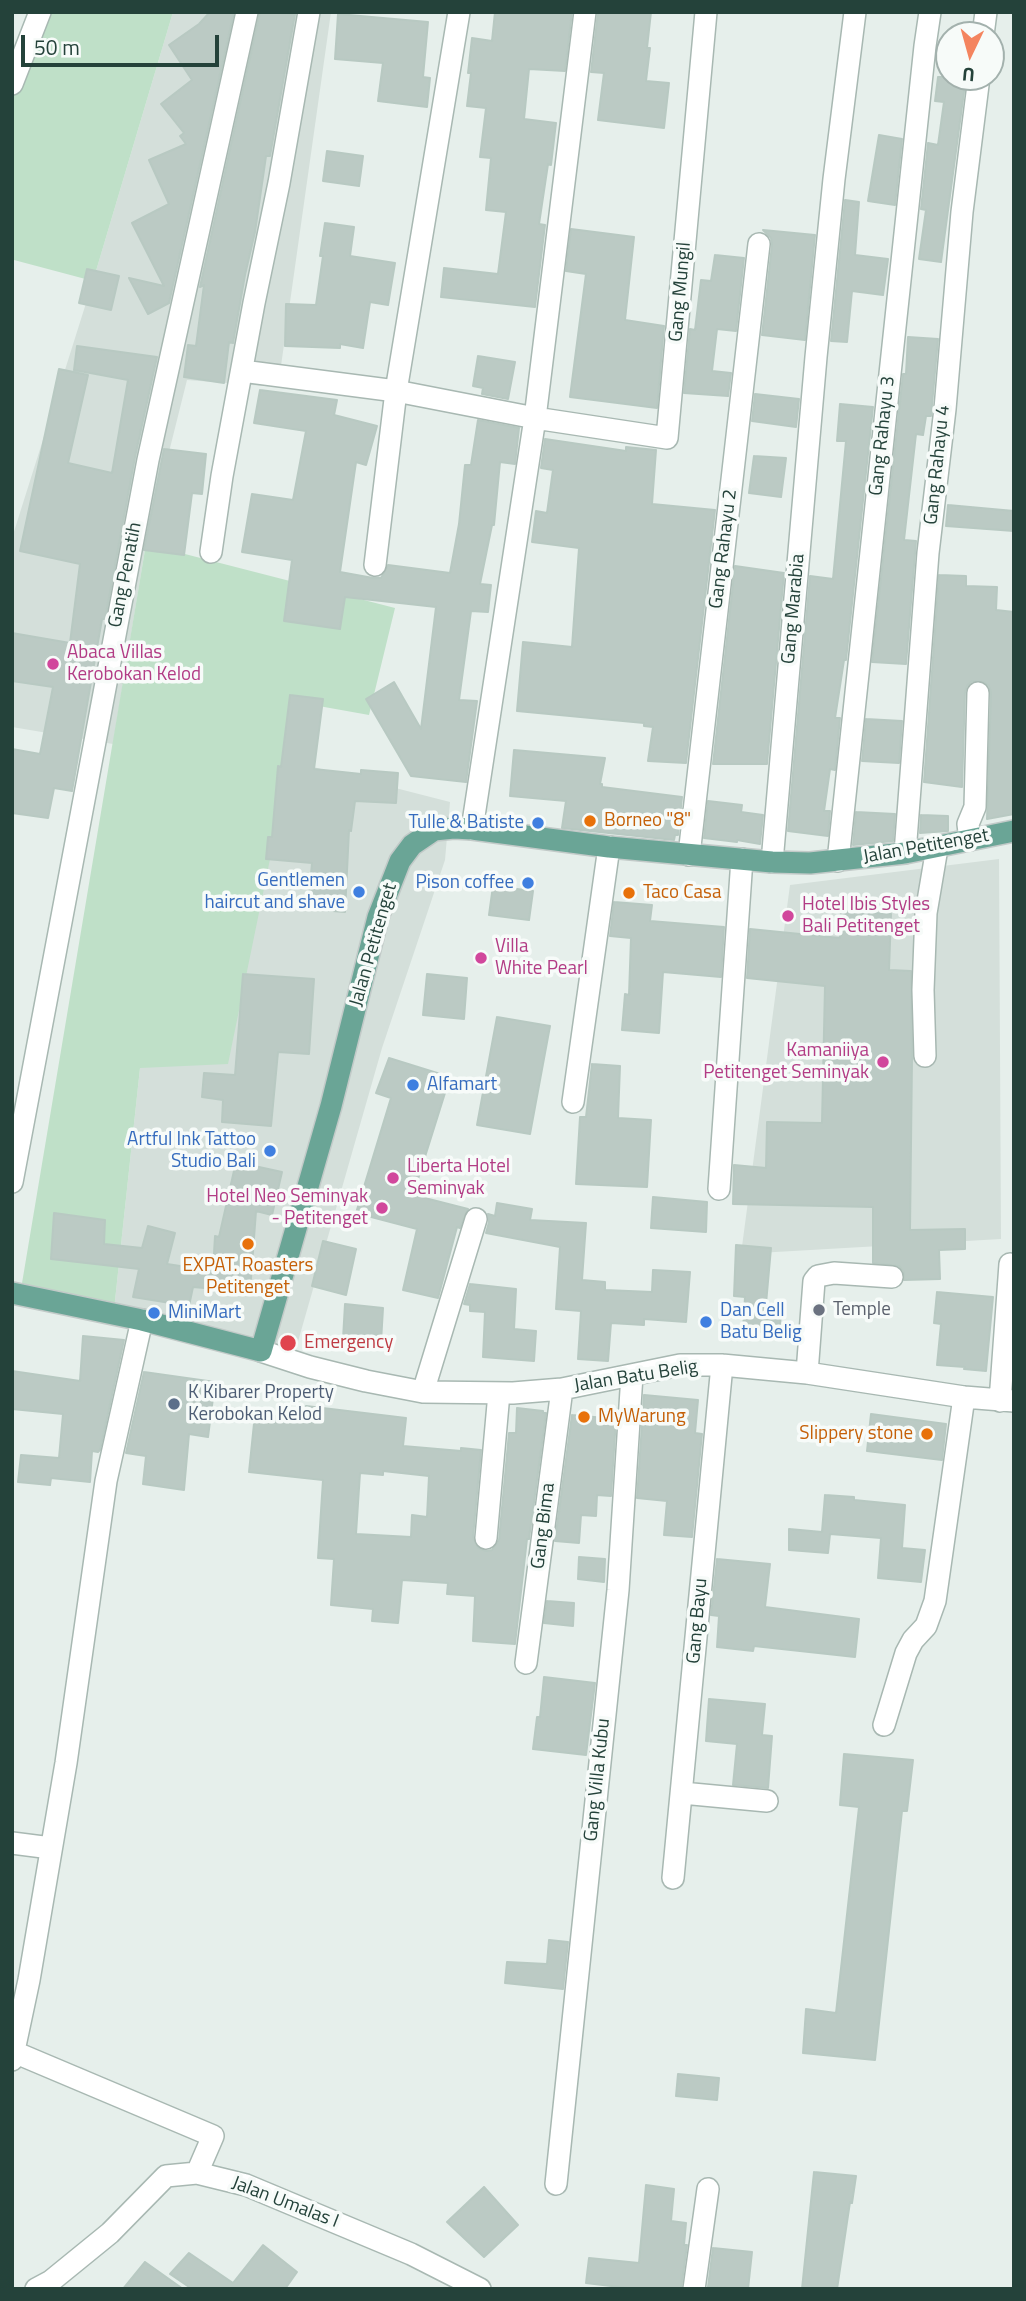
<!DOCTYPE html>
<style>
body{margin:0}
#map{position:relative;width:1026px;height:2301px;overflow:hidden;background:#e6efeb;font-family:"Titillium Web",sans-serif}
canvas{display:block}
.frame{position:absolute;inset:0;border:14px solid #24423a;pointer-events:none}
.north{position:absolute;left:935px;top:21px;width:70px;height:70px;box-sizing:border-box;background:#f7fbf9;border:2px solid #a3b1ad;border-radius:50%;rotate:185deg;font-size:19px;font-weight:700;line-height:28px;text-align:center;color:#24423a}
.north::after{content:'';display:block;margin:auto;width:24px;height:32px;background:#f4845f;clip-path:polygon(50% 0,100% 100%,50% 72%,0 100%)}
.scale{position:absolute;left:21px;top:35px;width:198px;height:32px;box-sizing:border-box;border:4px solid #24423a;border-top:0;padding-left:9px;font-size:21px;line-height:24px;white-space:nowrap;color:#24423a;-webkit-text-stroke:5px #f7fbf9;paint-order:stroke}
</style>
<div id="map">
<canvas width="1026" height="2301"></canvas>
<div class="frame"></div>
<div class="north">U</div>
<div class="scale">50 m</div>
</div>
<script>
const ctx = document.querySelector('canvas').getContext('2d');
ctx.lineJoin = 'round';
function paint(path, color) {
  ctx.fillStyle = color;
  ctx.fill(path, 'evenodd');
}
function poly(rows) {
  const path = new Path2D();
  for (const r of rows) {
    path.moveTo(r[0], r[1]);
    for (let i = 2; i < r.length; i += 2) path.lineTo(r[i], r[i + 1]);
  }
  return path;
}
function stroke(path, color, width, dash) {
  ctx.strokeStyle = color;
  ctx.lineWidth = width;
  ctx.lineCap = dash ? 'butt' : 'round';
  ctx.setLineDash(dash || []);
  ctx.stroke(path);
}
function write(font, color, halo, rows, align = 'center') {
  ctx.font = font + ' "Titillium Web",sans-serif';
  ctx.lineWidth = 7;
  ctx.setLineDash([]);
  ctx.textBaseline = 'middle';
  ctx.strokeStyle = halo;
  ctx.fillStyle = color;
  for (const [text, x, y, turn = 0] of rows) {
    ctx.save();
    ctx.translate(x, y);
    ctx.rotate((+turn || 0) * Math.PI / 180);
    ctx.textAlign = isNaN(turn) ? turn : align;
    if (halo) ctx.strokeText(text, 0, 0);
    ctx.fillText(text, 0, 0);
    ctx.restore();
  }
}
const built = poly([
 [173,12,331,12,278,387,187,380,146,544,113,744,12,727,12,538,93,281],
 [290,761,450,802,445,860,382,1048,291,1366,113,1319,140,1068],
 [999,859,1001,1239,741,1254,790,885]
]);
const green = poly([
 [30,12,173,12,93,281,14,260,12,263,12,63],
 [146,544,395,608,369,715,302,703,228,1064,140,1068,113,1319,20,1295]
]);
const building = poly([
 [210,12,234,12,169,303,148,314,129,278,164,286,132,223,169,204,149,160,186,144,180,136,184,133,161,104,192,80,169,45,199,24,210,12],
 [260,12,295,14,270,156,266,156,255,232,245,275,233,343,229,342,224,383,184,377,188,345,196,346,204,285,200,287,260,12],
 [495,12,572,12,565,71,529,69,524,119,556,123,551,165,548,164,539,224,545,225,535,307,441,297,444,268,498,274,506,212,486,210,491,158,480,157,486,108,467,106,471,73,468,73,472,38,492,41,495,12],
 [598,12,651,12,647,48,650,48,646,81,669,83,664,128,598,120,604,73,591,72,598,12],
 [338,14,428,22,423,77,430,78,427,107,378,101,383,63,335,59,338,14],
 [938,77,966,77,941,262,919,259,926,210,921,209,928,143,938,145,944,102,935,101,938,77],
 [879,135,902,139,895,205,868,201,879,135],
 [327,151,363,156,359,186,323,181,327,151],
 [845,200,859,202,855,255,888,259,883,295,852,291,847,342,831,341,845,200],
 [325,223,354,227,350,256,395,263,388,305,370,302,363,348,340,344,340,348,285,346,286,304,316,305,323,256,320,256,325,223],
 [571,229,634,237,625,320,664,326,657,408,570,397,586,274,566,271,571,229],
 [763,230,815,235,805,340,762,335,772,245,771,238,763,230],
 [715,255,744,258,736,331,717,329,712,371,731,373,728,396,684,393,690,329,695,330,701,280,711,281,715,255],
 [87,269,119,276,111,310,79,303,87,269],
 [908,337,938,339,931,416,926,416,923,435,916,434,904,540,916,541,906,664,872,662,903,374,906,374,908,337],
 [77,346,157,357,135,457,105,619,102,619,72,791,54,788,48,818,12,813,12,749,40,754,53,687,12,681,12,633,70,643,80,564,20,551,59,369,88,375,68,463,112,473,128,380,74,370,77,346],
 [478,356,515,362,508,399,482,394,483,388,473,386,478,356],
 [260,390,337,400,334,415,377,426,366,465,356,462,340,572,373,578,381,578,388,565,450,573,459,524,465,465,471,465,478,420,519,428,515,464,500,462,494,525,492,525,480,584,491,585,488,612,471,611,459,700,477,701,466,782,411,776,366,699,394,682,421,729,436,607,345,597,340,629,284,621,292,560,242,552,252,494,293,500,306,431,254,423,260,390],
 [755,394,799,399,796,427,752,421,755,394],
 [840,404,873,407,846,660,844,660,835,718,840,718,835,770,830,769,824,811,830,811,828,836,788,831,810,576,833,579,846,441,837,441,840,404],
 [545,439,626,451,626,447,656,450,652,504,715,510,686,763,648,761,653,727,644,726,644,723,517,711,523,642,572,647,579,548,532,542,536,511,547,513,553,470,541,468,545,439],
 [164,449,206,454,202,494,192,493,184,555,144,550,164,449],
 [754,456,786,458,781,497,749,493,754,456],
 [948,505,1014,511,1014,531,946,526,948,505],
 [735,566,784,573,767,764,713,764,735,566],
 [939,575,966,576,966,586,997,587,996,610,1014,612,1014,814,987,819,991,693,989,686,984,682,972,681,967,686,965,692,962,787,924,782,939,575],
 [290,695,323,699,314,769,361,774,361,770,398,773,396,803,355,801,351,831,349,830,345,912,308,909,312,863,266,859,268,837,272,837,278,766,281,767,290,695],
 [866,719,902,721,899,763,862,761,866,719],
 [514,750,605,758,600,784,602,784,602,787,682,797,678,835,675,835,674,840,562,828,566,801,510,796,514,750],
 [708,801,742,805,741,812,763,815,760,844,737,840,737,842,704,838,708,801],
 [856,812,895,814,893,841,853,845,856,812],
 [921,815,948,816,948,831,920,833,921,815],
 [493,886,533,891,529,920,489,915,493,886],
 [614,902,652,905,650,921,724,927,721,977,663,972,659,1033,622,1030,625,994,629,995,631,938,610,936,614,902],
 [841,911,891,914,889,970,911,971,912,1058,910,1230,965,1229,965,1249,939,1250,940,1279,904,1280,904,1272,899,1266,873,1263,873,1207,733,1204,734,1165,766,1168,767,1122,822,1123,825,986,747,978,750,929,840,938,841,911],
 [243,974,314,979,309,1054,278,1052,271,1126,222,1122,223,1100,202,1097,204,1073,235,1075,243,974],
 [427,974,467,978,464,1019,423,1015,427,974],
 [497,1017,550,1026,530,1134,477,1125,497,1017],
 [389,1058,450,1077,413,1195,468,1209,460,1228,457,1227,438,1298,403,1290,417,1229,356,1213,391,1098,376,1093,389,1058],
 [592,1064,620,1066,618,1118,651,1120,647,1187,576,1184,580,1117,586,1117,592,1064],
 [236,1162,282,1172,272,1215,256,1211,250,1292,193,1287,189,1306,133,1297,139,1269,51,1259,54,1213,105,1220,104,1244,142,1248,148,1226,175,1233,167,1264,213,1271,215,1236,219,1237,236,1162],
 [653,1197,707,1202,706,1232,651,1228,653,1197],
 [497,1203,532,1209,530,1220,586,1223,582,1280,605,1282,605,1290,652,1292,653,1270,690,1272,686,1322,644,1319,644,1325,611,1323,608,1361,578,1359,581,1311,556,1309,560,1247,486,1233,489,1222,488,1214,495,1216,497,1203],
 [323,1241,356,1249,346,1295,312,1286,323,1241],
 [736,1245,771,1248,766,1304,782,1305,779,1334,743,1330,745,1297,734,1296,736,1245],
 [470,1284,516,1289,514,1329,536,1331,534,1361,483,1357,485,1312,470,1311,470,1305,464,1304,470,1284],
 [937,1292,993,1297,986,1371,964,1369,965,1367,937,1365,941,1324,934,1323,937,1292],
 [345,1304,383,1308,381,1342,343,1339,345,1304],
 [83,1336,124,1340,100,1450,98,1452,92,1451,90,1482,51,1478,50,1485,18,1482,21,1455,59,1458,63,1414,12,1409,12,1371,80,1381,83,1336],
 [144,1372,215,1382,208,1437,189,1434,184,1490,143,1484,146,1456,126,1453,144,1372],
 [644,1395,698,1400,695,1433,702,1434,692,1537,664,1535,667,1501,637,1498,644,1395],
 [306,1406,406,1418,403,1446,461,1451,461,1448,481,1450,473,1537,478,1548,486,1551,492,1550,499,1540,509,1433,516,1433,517,1408,543,1411,543,1413,546,1413,529,1539,527,1539,515,1644,473,1641,475,1596,447,1594,448,1583,402,1580,398,1623,372,1621,373,1609,331,1605,334,1559,318,1558,323,1480,249,1472,255,1414,305,1419,306,1406],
 [383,1471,429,1476,427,1517,412,1515,411,1537,356,1534,360,1473,383,1475,383,1471],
 [871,1414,946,1424,942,1460,867,1451,871,1414],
 [572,1415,616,1419,611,1496,597,1495,596,1516,581,1515,579,1543,555,1541,572,1415],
 [825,1495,854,1497,854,1500,905,1505,902,1548,925,1550,921,1582,878,1578,881,1538,830,1534,828,1553,789,1550,789,1529,822,1532,825,1495],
 [579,1557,605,1559,604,1582,578,1579,579,1557],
 [717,1559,770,1564,765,1607,859,1619,855,1657,754,1646,753,1651,717,1647,719,1616,711,1615,717,1559],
 [547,1601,574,1603,573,1626,544,1623,547,1601],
 [544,1677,595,1683,586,1755,533,1749,537,1717,540,1717,544,1677],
 [709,1699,765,1704,762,1735,772,1736,768,1788,733,1785,737,1744,706,1741,709,1699],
 [844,1754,913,1760,907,1811,902,1811,875,2060,803,2053,806,2009,836,2013,859,1807,840,1805,844,1754],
 [549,1940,568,1942,563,1989,505,1983,507,1962,547,1964,549,1940],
 [678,2074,719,2078,717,2100,676,2096,678,2074],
 [814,2172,856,2176,852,2203,850,2202,837,2289,802,2289,814,2172],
 [646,2185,674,2189,671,2221,686,2223,684,2245,687,2245,681,2289,636,2289,586,2283,589,2258,639,2263,646,2185],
 [484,2187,518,2225,484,2257,447,2222,484,2187],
 [263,2245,297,2272,285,2289,192,2289,170,2274,189,2253,233,2283,263,2245],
 [713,2248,752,2252,748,2289,708,2287,713,2248],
 [145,2262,183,2289,123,2289,145,2262]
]);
const minor = poly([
 [983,35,986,12],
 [12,84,40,12],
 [242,371,396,391,535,418,667,438,706,12],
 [211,552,222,476,254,303,279,183,309,12],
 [375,565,396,391,459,12],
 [472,829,535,418,585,12],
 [970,840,968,824,975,807,978,693],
 [905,853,928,553,945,409,962,212,979,77],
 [689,855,759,244],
 [838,861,925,46,930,12],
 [772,862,816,357,834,179,855,12],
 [925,1056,923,990,926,913,937,848],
 [573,1102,609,847],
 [12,1182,148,460,247,12],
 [719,1189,742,859],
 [261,1351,310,1367,366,1381,423,1392,513,1393,562,1389,680,1365,722,1365,807,1373,964,1397,1014,1401],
 [807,1373,814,1281,818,1276,834,1273,892,1277],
 [423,1392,476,1219],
 [1000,1401,1010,1264],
 [486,1538,499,1393],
 [526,1663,562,1389],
 [884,1725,906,1653,913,1640,926,1626,935,1601,964,1397],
 [682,1793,767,1801],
 [12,1843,51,1848],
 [673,1878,722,1365],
 [14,2052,213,2136,197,2173],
 [12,2060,29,1980,66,1763,106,1481,142,1320],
 [556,2184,618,1590,632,1375],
 [36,2289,51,2281,110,2233,166,2176,197,2173,246,2185,411,2254,480,2289],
 [694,2289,708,2189]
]);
const major = poly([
 [12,1293,142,1320,261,1351,331,1106,378,917,400,861,412,845,434,830,454,828,472,829,609,847,772,862,810,863,905,853,1014,831]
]);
const markers = [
 [53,664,7,"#d1479c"],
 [590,821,7,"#e8710a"],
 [538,823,7,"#3f7fe0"],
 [528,883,7,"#3f7fe0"],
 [359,892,7,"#3f7fe0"],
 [629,893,7,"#e8710a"],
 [788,916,7,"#d1479c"],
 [481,958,7,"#d1479c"],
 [883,1062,7,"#d1479c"],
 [413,1085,7,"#3f7fe0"],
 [270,1151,7,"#3f7fe0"],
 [393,1178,7,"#d1479c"],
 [382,1208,7,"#d1479c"],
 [248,1244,7,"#e8710a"],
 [819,1310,7,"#6b7280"],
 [154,1313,7,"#3f7fe0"],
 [706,1322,7,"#3f7fe0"],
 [288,1343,9,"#e0444e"],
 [174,1404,7,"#5c6f8a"],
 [584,1417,7,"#e8710a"],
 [927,1434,7,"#e8710a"]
];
const streetNames = [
 ["Gang Mungil",681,292,-85],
 ["Gang Rahayu 3",883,436,-84],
 ["Gang Rahayu 4",938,465,-84],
 ["Gang Rahayu 2",724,549,-83],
 ["Gang Penatih",126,575,-79],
 ["Gang Marabia",794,609,-85],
 ["Jalan Petitenget",926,847,-10],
 ["Jalan Petitenget",374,945,-74],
 ["Jalan Batu Belig",636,1377,-9],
 ["Gang Bima",544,1526,-83],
 ["Gang Bayu",698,1621,-85],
 ["Gang Villa Kubu",598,1780,-84],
 ["Jalan Umalas I",285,2203,21]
];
const hotelNames = [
 ["Abaca Villas",67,653],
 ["Kerobokan Kelod",67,675],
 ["Hotel Ibis Styles",802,905],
 ["Bali Petitenget",802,927],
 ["Villa",495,947],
 ["White Pearl",495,969],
 ["Kamaniiya",869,1051,"right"],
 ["Petitenget Seminyak",869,1073,"right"],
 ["Liberta Hotel",407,1167],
 ["Seminyak",407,1189],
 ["Hotel Neo Seminyak",368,1197,"right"],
 ["- Petitenget",368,1219,"right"]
];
const foodNames = [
 ["Borneo \"8\"",604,821],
 ["Taco Casa",643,893],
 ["EXPAT. Roasters",248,1266,"center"],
 ["Petitenget",248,1288,"center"],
 ["MyWarung",598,1417],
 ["Slippery stone",913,1434,"right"]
];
const shopNames = [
 ["Tulle & Batiste",524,823],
 ["Gentlemen",345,881],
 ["haircut and shave",345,903],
 ["Pison coffee",514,883],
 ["Alfamart",427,1085,"left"],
 ["Artful Ink Tattoo",256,1140],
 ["Studio Bali",256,1162],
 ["Dan Cell",720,1311,"left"],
 ["Batu Belig",720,1333,"left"],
 ["MiniMart",168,1313,"left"]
];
const worshipNames = [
 ["Temple",833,1310]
];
const healthNames = [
 ["Emergency",304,1343]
];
const serviceNames = [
 ["K Kibarer Property",188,1393],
 ["Kerobokan Kelod",188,1415]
];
paint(built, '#d4dfda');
paint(green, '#bfe0c8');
paint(building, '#bbcac4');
stroke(building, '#b8c9c2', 2);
stroke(minor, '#a8b8b2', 24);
stroke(major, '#c2cac8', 24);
stroke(minor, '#fff', 21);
stroke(major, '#6aa596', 21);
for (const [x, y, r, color] of markers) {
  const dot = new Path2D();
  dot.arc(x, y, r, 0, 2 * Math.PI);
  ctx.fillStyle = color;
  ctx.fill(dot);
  stroke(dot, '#f7fbf9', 2.5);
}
write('19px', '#24423a', '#f7fbf9', streetNames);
write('19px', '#b23c85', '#f7fbf9', hotelNames, 'left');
write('19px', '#c56008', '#f7fbf9', foodNames, 'left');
write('19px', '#366cbe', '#f7fbf9', shopNames, 'right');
write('19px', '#5b616d', '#f7fbf9', worshipNames, 'left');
write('19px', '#be3a42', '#f7fbf9', healthNames, 'left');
write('19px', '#4e5e75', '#f7fbf9', serviceNames, 'left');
</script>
